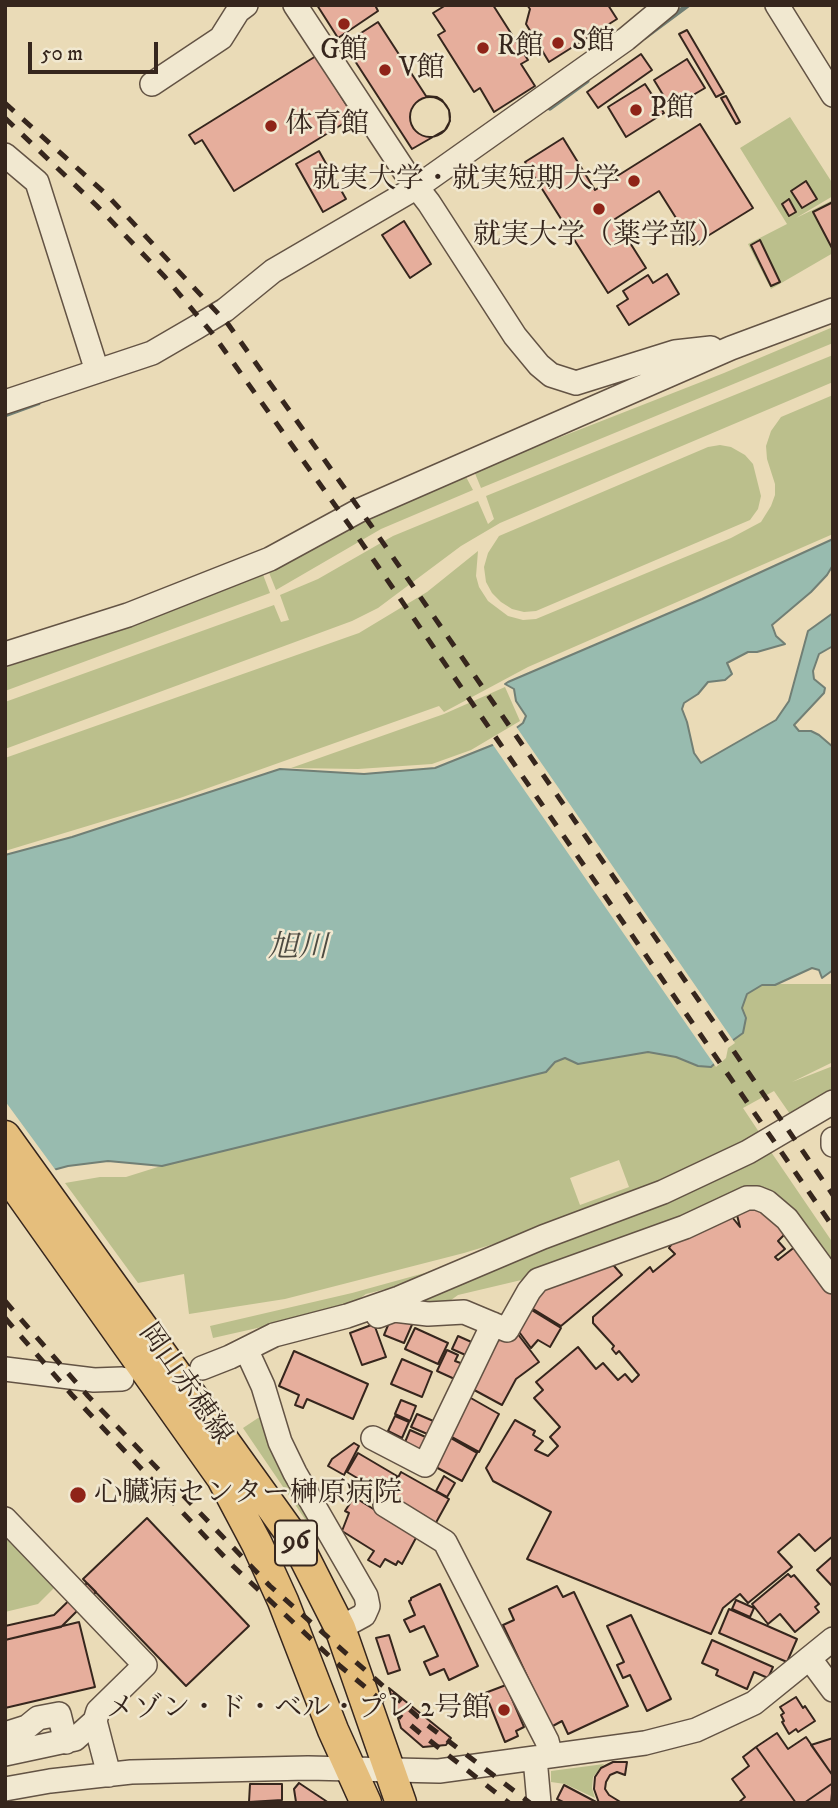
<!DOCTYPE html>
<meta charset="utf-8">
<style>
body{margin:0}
#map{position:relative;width:838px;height:1808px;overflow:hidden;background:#eadbb7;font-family:"IM FELL DW Pica",serif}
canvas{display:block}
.frame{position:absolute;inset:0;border:7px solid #36261d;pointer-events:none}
.scale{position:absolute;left:28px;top:42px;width:130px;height:32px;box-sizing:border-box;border:4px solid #36261d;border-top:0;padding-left:9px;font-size:21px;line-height:24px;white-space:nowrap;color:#36261d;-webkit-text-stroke:5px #f1e8d0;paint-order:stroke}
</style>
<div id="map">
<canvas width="838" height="1808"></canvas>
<div class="frame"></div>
<div class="scale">50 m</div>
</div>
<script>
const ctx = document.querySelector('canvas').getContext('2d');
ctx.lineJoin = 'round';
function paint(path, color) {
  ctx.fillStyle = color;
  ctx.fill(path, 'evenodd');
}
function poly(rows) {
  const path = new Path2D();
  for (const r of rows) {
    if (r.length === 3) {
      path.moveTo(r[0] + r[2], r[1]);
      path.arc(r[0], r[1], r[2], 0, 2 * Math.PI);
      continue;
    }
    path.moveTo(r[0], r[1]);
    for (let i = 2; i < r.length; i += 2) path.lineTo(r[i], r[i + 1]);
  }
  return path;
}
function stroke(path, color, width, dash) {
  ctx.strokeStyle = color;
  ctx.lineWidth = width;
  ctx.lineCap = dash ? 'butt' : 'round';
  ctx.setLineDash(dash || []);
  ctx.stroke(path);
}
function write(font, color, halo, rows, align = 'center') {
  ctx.font = font + ' "IM FELL DW Pica","Noto Serif JP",serif';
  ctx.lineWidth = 5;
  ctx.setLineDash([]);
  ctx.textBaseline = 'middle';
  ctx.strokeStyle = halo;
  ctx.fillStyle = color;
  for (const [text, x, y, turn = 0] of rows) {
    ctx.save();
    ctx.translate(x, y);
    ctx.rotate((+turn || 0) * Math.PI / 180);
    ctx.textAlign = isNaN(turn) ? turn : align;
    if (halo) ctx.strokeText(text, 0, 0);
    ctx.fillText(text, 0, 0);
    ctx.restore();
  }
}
const green = poly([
 [790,117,833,184,833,196,796,218,833,200,833,253,771,289,748,244,787,224,740,148],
 [833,327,833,343,481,488,474,471,724,373],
 [833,355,833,382,500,523,461,546,378,608,352,621,5,749,5,702,274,605,281,622,289,620,280,595,318,579,393,536,478,501,488,524,494,519,486,496],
 [833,395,833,534,528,667,444,712,439,706,180,798,5,851,5,758,359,633,427,592,478,551,476,576,479,587,488,601,508,616,523,620,536,619,731,538,761,522,771,506,775,495,775,484,767,459,766,446,771,431,781,417],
 [720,445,731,447,745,455,753,464,761,496,758,509,750,520,536,611,524,612,512,609,501,602,492,593,486,582,484,567,488,553,499,536,708,447],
 [465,475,473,490,381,529,276,590,268,570,321,546,335,535,339,528],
 [262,572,270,593,5,691,5,668],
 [505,687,520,721,471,750,432,764,358,769,291,768,444,714],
 [762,984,833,984,833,1062,792,1082,833,1066,833,1095,792,1117,774,1091,743,1108,763,1138,745,1148,540,1230,464,1253,285,1299,189,1314,184,1274,138,1283,65,1183,100,1177,126,1177,161,1166,487,1087,565,1058,620,1056,648,1052,676,1057,698,1066,741,1008,747,994],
 [619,1160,629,1187,580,1205,570,1178],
 [769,1149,833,1243,833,1275,767,1198,534,1277,458,1295,440,1308,397,1307],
 [461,1263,414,1282,366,1294,346,1308,213,1338,210,1326,352,1293],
 [261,1416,341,1565,355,1604,328,1553,243,1428],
 [5,1532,57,1585,38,1604,5,1612],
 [604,1764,593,1777,592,1788,595,1798,565,1784,551,1782,551,1771]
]);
const water = poly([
 [833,539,833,565,827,575,811,592,772,625,776,636,785,644,757,652,748,652,727,663,732,674,725,680,708,682,698,694,684,703,682,709,687,722,694,753,701,763,776,720,789,701,808,631,833,613,833,646,819,654,813,671,814,679,825,688,824,693,794,725,799,731,811,731,819,735,833,747,833,970,822,978,819,970,812,968,775,985,762,985,747,994,742,1008,746,1018,743,1033,725,1046,723,1056,711,1067,698,1066,676,1057,648,1052,578,1064,565,1058,555,1062,546,1072,162,1166,108,1161,68,1166,5,1183,5,855,72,837,280,769,364,774,435,768,495,744,523,723,526,716,516,701,514,689,505,684,508,682,702,599,833,539]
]);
const pier = poly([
 [515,725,735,1043,728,1048,726,1058,716,1067,491,742],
 [5,1101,57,1172,5,1186]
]);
const stream = poly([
 [645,37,688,5],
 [550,108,587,81],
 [5,415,38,403]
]);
const building = poly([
 [317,5,375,5,378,11,338,38,317,5],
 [446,5,493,5,528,60,521,64,535,86,494,112,480,88,474,92,438,35,445,31,433,13,446,5],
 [527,5,608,5,617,19,549,62,526,24,530,9,527,5],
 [378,22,426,96,437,97,442,100,449,110,450,121,445,130,412,149,344,44,378,22],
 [687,30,724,93,716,97,679,34,687,30],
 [641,54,652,70,598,108,587,92,641,54],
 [316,56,354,117,234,191,202,140,195,144,189,135,316,56],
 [687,59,705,88,671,108,654,80,687,59],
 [645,84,664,113,626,137,608,107,645,84],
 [726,96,740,122,736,124,721,98,726,96],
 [430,117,20],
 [700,124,753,208,693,245,659,191,615,219,646,268,608,293,525,162,563,138,595,190,700,124],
 [319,151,346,199,323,212,296,164,319,151],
 [806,181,817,199,802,208,791,191,806,181],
 [789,199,796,212,789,216,782,204,789,199],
 [833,202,833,250,813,212,833,202],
 [404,221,431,264,410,278,382,235,404,221],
 [760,240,780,282,771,286,751,245,760,240],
 [667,274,679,294,629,325,617,306,628,299,623,291,648,275,653,283,667,274],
 [751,1204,757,1210,762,1207,786,1233,778,1241,785,1249,775,1257,778,1260,796,1246,833,1294,833,1536,815,1551,799,1534,778,1552,792,1567,748,1603,740,1594,723,1608,711,1634,527,1559,551,1512,493,1481,486,1468,515,1420,535,1431,533,1435,543,1441,535,1450,548,1456,558,1446,550,1437,560,1427,534,1398,543,1390,536,1382,578,1347,596,1369,603,1363,618,1380,625,1374,632,1382,639,1375,619,1351,616,1354,612,1349,614,1346,593,1323,593,1317,650,1267,653,1272,675,1254,669,1248,671,1245,668,1242,728,1212,740,1227,737,1215,751,1204],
 [608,1259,622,1275,561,1326,525,1304,549,1278,608,1259],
 [525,1306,561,1328,550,1347,538,1340,531,1348,514,1325,525,1306],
 [391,1318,414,1320,404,1343,384,1335,391,1318],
 [374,1324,386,1357,362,1365,350,1333,374,1324],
 [415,1328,448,1343,438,1364,405,1349,415,1328],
 [514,1329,539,1362,516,1379,502,1405,465,1385,481,1354,514,1329],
 [458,1336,476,1344,470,1357,452,1349,458,1336],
 [447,1350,458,1355,455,1361,466,1365,459,1381,437,1371,447,1350],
 [294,1351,368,1384,353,1419,307,1399,303,1408,295,1405,299,1395,279,1386,294,1351],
 [402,1359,432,1372,422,1397,391,1384,402,1359],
 [469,1397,499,1414,479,1452,448,1435,469,1397],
 [401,1400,416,1406,410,1421,395,1414,401,1400],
 [417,1414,438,1423,432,1436,411,1427,417,1414],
 [395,1416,409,1422,402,1438,388,1431,395,1416],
 [410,1430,430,1439,423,1456,403,1447,410,1430],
 [447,1436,477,1453,462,1481,432,1465,447,1436],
 [354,1443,359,1446,344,1475,328,1466,332,1459,354,1443],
 [358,1453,397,1476,386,1495,347,1472,358,1453],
 [401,1472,449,1499,433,1528,423,1523,426,1517,388,1496,401,1472],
 [444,1476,455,1483,447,1497,436,1491,444,1476],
 [354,1497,417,1536,402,1564,398,1561,396,1565,385,1559,380,1567,368,1560,374,1551,342,1531,349,1513,345,1511,354,1497],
 [147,1518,249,1626,186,1686,83,1579,147,1518],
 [833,1556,833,1587,817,1570,833,1556],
 [788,1574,791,1577,794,1575,819,1604,815,1607,819,1612,795,1632,780,1614,768,1624,752,1604,788,1574],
 [87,1583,96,1592,61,1627,5,1640,5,1626,54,1615,87,1583],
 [440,1584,478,1666,449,1680,444,1669,430,1675,424,1662,438,1656,424,1626,410,1632,404,1620,415,1615,409,1601,411,1600,411,1598,440,1584],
 [557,1586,563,1597,574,1592,628,1706,568,1734,562,1721,551,1727,503,1625,514,1620,509,1609,557,1586],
 [736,1600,754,1608,750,1617,732,1609,736,1600],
 [729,1609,797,1639,787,1662,719,1633,729,1609],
 [631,1615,671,1699,647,1711,630,1675,623,1678,617,1665,624,1662,607,1626,631,1615],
 [79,1622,95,1687,5,1708,5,1640,79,1622],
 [389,1635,400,1670,388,1674,376,1638,389,1635],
 [712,1640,773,1667,768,1678,754,1672,747,1689,716,1675,718,1670,702,1663,712,1640],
 [506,1685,524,1727,516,1731,518,1736,505,1742,485,1693,506,1685],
 [389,1688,451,1738,446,1745,423,1747,401,1728,389,1688],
 [796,1697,803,1708,805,1706,815,1721,798,1732,796,1729,789,1734,782,1722,784,1721,781,1715,784,1713,780,1707,796,1697],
 [777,1733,788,1749,806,1737,833,1776,833,1783,804,1803,796,1803,756,1747,777,1733],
 [833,1738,833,1776,811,1745,833,1738],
 [756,1747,796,1803,738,1803,745,1797,732,1779,749,1766,743,1757,756,1747],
 [613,1762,627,1762,625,1775,617,1772,610,1775,606,1782,605,1789,609,1795,622,1803,599,1803,594,1789,595,1777,601,1768,613,1762],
 [299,1783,329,1803,296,1802,294,1789,299,1783],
 [833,1783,831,1803,804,1803,833,1783],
 [250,1784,282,1784,282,1800,249,1802,250,1784],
 [564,1785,598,1803,565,1803,557,1799,564,1785]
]);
const minor = poly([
 [295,5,405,172,429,203,515,336,539,365,551,375,576,383,675,352,711,348],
 [777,5,833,95],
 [152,84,221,38,238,11,246,5],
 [5,155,37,182,97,371],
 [5,402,152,353,195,328,225,310,273,271,417,187,626,39,667,5],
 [5,654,128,615,270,559,360,510,731,348,833,310],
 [833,1139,833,1145],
 [378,1316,394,1310,428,1314,464,1312,507,1330,529,1291,538,1280,685,1227,747,1198,757,1198,767,1202,787,1219,833,1282],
 [246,1349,263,1386,280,1442,295,1473,366,1596,368,1606,364,1615,340,1628],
 [202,1368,230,1357,274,1335,347,1316,399,1298,543,1237,663,1192,748,1152,833,1102],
 [5,1369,94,1380,122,1379],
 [373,1438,425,1465,493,1324],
 [385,1505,445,1542,547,1741,551,1756],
 [5,1519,145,1665,98,1711,95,1721,75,1739,5,1754],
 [810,1659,833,1690],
 [95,1721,109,1775],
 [5,1734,27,1727,38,1718,59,1714,66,1742],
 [535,1758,539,1803],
 [5,1789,50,1781,131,1772,308,1768,439,1771,645,1743,696,1730,754,1703,833,1639]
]);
const major = poly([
 [5,1136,288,1530,304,1557,340,1628,401,1803],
 [5,1172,222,1478,257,1544,283,1601,333,1730,366,1803]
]);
const rail = poly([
 [5,103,106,194,228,324,370,524,833,1195],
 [5,118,97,206,165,277,212,333,357,536,833,1227],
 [5,1301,88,1396,270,1586,426,1724,530,1803],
 [5,1318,72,1395,233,1566,340,1666,420,1733,509,1803]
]);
const markers = [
 [344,24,7,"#8f2418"],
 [558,43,7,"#8f2418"],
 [483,48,7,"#8f2418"],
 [385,70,7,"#8f2418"],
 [636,110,7,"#8f2418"],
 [271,126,7,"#8f2418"],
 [634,181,7,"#8f2418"],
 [599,209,7,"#8f2418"],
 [78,1495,9,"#8f2418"],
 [504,1710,7,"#8f2418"]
];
const shields = [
 [296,1543,42]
];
const shieldNames = [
 ["96",296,1543]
];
const poiNames = [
 ["S館",572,43],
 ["R館",497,48],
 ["G館",344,52,"center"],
 ["V館",399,70],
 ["P館",650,110],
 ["体育館",285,126],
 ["就実大学・就実短期大学",620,181,"right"],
 ["就実大学（薬学部）",599,237,"center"],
 ["心臓病センター榊原病院",94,1495],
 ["メゾン・ド・ベル・プレ 2号館",490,1710,"right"]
];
const streetNames = [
 ["岡山赤穂線",184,1385,55]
];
const waterNames = [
 ["旭川",298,950]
];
paint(green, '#bbbf8c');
paint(water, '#98bbaf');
stroke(water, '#717f75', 2);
paint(pier, '#eadbb7');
stroke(stream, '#717f75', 5);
paint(building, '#e6ae9c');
stroke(building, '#36261d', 2);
stroke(minor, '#635344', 26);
stroke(major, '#36261d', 33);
stroke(minor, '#f1e8d0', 23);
stroke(major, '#e5be7c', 30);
stroke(rail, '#36261d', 5, [12, 12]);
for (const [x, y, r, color] of markers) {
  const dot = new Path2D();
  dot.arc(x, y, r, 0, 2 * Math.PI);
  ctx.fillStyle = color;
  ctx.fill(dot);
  stroke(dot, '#f1e8d0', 2.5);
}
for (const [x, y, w] of shields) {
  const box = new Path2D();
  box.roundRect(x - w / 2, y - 22.5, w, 45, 5);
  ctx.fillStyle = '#f1e8d0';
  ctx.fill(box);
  stroke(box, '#36261d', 2);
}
write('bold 26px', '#36261d', null, shieldNames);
write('28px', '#36261d', '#f1e8d0', poiNames, 'left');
write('28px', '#36261d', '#f1e8d0', streetNames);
write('italic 30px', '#4e4b42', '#f1e8d0', waterNames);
</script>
